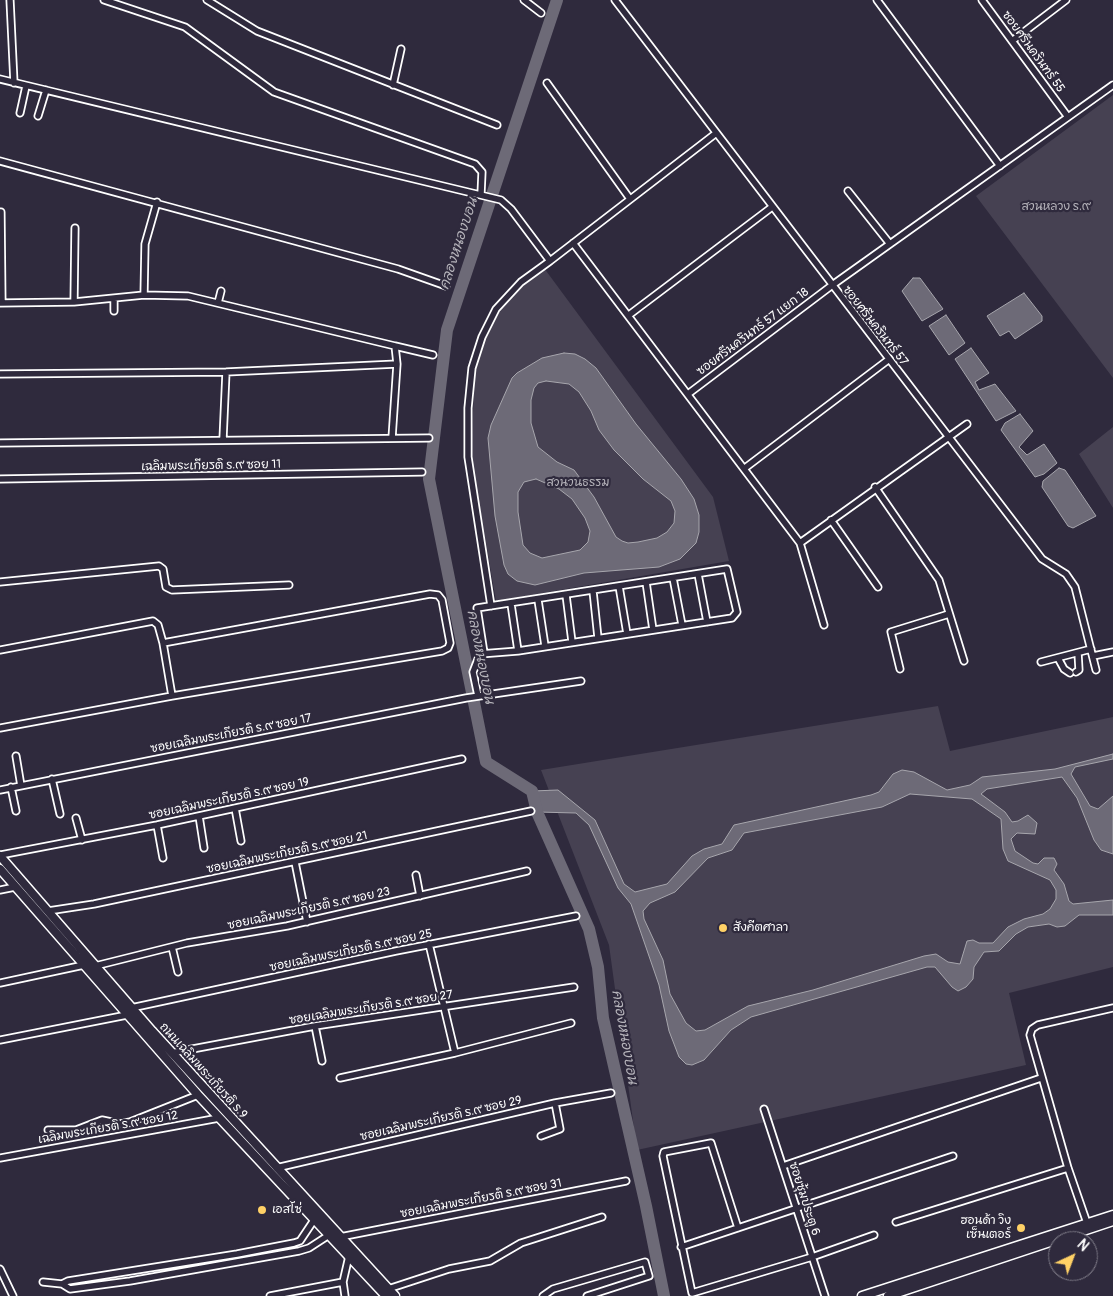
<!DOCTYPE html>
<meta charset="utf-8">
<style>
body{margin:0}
#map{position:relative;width:1113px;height:1296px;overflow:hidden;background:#2f2a3d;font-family:Pangolin,sans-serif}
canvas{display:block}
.north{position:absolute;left:1048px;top:1231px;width:50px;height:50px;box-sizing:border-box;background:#2f2a3d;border:1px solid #827f8b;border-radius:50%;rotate:43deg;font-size:14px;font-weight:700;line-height:20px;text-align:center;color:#fff}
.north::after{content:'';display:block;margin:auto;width:18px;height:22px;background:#ffd166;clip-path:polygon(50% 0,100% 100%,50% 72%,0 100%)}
</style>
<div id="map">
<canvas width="1113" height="1296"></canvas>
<div class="north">N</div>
</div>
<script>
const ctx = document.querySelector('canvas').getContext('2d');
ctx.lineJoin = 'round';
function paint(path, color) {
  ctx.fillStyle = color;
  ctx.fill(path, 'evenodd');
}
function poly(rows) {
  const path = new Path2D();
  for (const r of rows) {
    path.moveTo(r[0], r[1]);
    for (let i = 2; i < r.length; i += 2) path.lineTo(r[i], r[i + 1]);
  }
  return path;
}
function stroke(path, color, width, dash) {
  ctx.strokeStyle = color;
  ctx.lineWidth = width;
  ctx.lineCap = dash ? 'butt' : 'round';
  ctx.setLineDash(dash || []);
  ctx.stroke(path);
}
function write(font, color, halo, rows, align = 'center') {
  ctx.font = font + ' Pangolin,"Playpen Sans Thai",sans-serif';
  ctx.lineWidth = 4.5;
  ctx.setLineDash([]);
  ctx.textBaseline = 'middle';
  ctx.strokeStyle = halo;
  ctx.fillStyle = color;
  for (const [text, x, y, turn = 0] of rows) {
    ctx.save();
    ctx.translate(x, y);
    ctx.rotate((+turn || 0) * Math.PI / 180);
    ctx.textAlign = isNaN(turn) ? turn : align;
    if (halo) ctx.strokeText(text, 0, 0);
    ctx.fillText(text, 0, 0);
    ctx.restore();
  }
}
const green = poly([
 [1113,95,1113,378,976,196],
 [544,268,713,497,729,561,496,601,471,456,475,369,485,338,499,311,521,285],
 [1113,427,1113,508,1079,454],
 [938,706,950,751,1113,717,1113,967,1009,993,1026,1065,637,1150,609,945,541,770]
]);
const water = poly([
 [913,278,920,278,943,309,922,321,902,291,913,278],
 [1024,293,1042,316,1042,321,1015,339,1009,331,1000,336,987,316,1024,293],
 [946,315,965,343,949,355,929,326,946,315],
 [971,348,989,373,975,382,979,390,995,384,1016,411,996,421,955,359,971,348],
 [564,353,575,354,585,359,596,368,636,424,681,479,694,499,699,515,699,532,696,543,680,559,659,567,584,573,535,585,517,581,508,574,504,565,495,516,488,438,491,425,512,378,517,373,542,358,564,353],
 [546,381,569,384,579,392,591,411,599,430,614,450,643,479,671,501,675,511,674,523,667,532,657,538,638,542,628,543,622,541,616,537,594,497,574,470,557,462,538,447,531,423,531,400,534,388,538,383,546,381],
 [536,479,559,489,572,499,585,518,590,531,588,542,580,550,542,558,530,553,523,545,518,512,518,492,524,482,536,479],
 [1020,414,1033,431,1019,447,1027,455,1044,444,1057,463,1044,474,1035,477,1001,430,1005,423,1020,414],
 [1059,468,1065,470,1096,516,1073,528,1068,526,1042,487,1043,481,1059,468],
 [1113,754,1113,759,1075,767,1071,774,1090,806,1098,809,1113,796,1113,854,1101,850,1094,840,1077,798,1062,777,987,789,981,794,1005,812,1012,822,1018,821,1028,815,1037,823,1035,834,1017,833,1011,839,1015,851,1033,863,1038,864,1044,858,1054,858,1057,864,1054,870,1064,884,1069,901,1073,904,1113,900,1113,915,1079,915,1065,926,1057,927,1049,924,1028,927,1016,934,999,951,984,952,974,967,973,979,966,987,958,991,952,987,935,967,927,967,751,1017,731,1030,704,1060,692,1065,686,1064,679,1057,669,1031,659,985,631,904,618,888,589,825,576,813,537,812,532,791,558,790,595,820,624,884,635,892,667,884,692,856,704,849,722,844,734,825,871,795,879,792,893,774,902,770,914,772,947,790,970,785,982,777,1055,769,1113,754],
 [910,794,972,799,1001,819,1003,849,1008,861,1050,880,1056,890,1056,899,1050,909,1043,914,1024,919,1008,927,993,943,979,943,973,940,967,941,960,964,948,962,936,954,924,956,813,990,748,1006,705,1030,696,1031,686,1023,670,994,663,960,644,919,643,911,650,903,675,892,708,858,732,850,744,833,882,807,910,794]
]);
const river = poly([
 [557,0,447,330,429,479,486,762,532,791,537,812,589,929,598,967,603,1018,646,1206,664,1296]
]);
const street = poly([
 [10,0,14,83],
 [104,0,185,27,274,92,475,164,482,172,481,194],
 [207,0,257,31,497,125],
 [524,0,541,13],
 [615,0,1042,559,1066,574,1075,587,1096,670],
 [877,0,1000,166],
 [982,0,1068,117],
 [1012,41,1066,0],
 [0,79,501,200,511,209,550,261,715,134],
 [547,83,630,199],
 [393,85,401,49],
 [20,113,26,86],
 [38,116,46,90],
 [0,161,398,269,446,286],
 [848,191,890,244],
 [1,212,2,303],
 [573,243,800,543,824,625],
 [144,295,145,244,157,202],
 [74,302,75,228],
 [0,303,74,302,144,295,188,296,395,346,397,364,392,438],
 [218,303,221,291],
 [114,311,114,298],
 [629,315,772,207],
 [395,346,433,355],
 [0,374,226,372,397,364],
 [688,394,831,286,1113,85],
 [223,439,226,372],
 [0,443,429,438],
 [745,468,888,360],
 [0,479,422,472],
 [875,487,939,580,964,661],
 [831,520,878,587],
 [800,543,967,424],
 [698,574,707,622],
 [673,578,682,625],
 [0,582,159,566,163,569,166,587,172,590,289,585],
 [646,582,653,630],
 [619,586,627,634],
 [593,591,598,638],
 [566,595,572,642],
 [538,600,545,646],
 [511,604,518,651],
 [491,606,468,457,468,408,472,368,482,337,496,309,521,282,550,261],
 [163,643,172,696],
 [0,650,153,621,158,625,163,643,430,594,438,595,442,600,450,643,448,648,442,651,172,696,0,728],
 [1093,656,1113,652],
 [1058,658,1064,669,1070,673],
 [1041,662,1091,649],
 [900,669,891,632,949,614],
 [1076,672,1079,670,1078,653],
 [478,696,473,672,480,654,518,651,732,618,737,612,727,569,477,608,484,653],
 [16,756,21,786],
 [52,779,60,814],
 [11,787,16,811],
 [0,790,466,698,581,681],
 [235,808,241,841],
 [199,816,204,848],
 [76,818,82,840],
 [157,825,163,858],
 [0,855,157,825,462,759],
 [295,862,307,922],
 [416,875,420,896],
 [0,890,15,887],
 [48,911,94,904,531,811],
 [429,944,455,1053],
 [172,947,178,972],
 [95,966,187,943,287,926,527,871],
 [0,983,84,965],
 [131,1008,396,951,576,916],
 [315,1026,322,1061],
 [0,1040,127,1015],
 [171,1053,315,1026,574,987],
 [340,1078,455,1053,571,1023],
 [764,1109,825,1296],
 [48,1130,76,1130,102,1120,121,1124,130,1122,198,1095],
 [541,1136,560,1129,555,1103],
 [0,1158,219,1118],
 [783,1166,1041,1078],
 [276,1168,555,1103,611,1093],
 [896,1222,1068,1168],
 [1087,1223,1068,1168,1030,1035,1032,1029,1038,1025,1113,1008],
 [738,1228,711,1143,664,1152,663,1156,692,1293,812,1257,874,1235],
 [340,1237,626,1181],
 [681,1247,953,1156],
 [0,1269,13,1296],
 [43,1282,62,1284,70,1289,130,1281,299,1251,309,1248,329,1235],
 [62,1284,68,1281,237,1254,294,1243,300,1241,314,1220],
 [388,1289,449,1269,490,1261,521,1243,602,1217],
 [270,1296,343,1282],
 [345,1296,343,1282,349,1256],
 [543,1296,553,1289,645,1262,649,1276,587,1296]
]);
const secondary = poly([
 [0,856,152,1031,395,1296],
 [0,869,198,1095,386,1296],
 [862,1296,1113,1215],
 [888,1296,1113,1221]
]);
const markers = [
 [723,928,5,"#ffd166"],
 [262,1210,5,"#ffd166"],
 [1021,1228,5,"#ffd166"]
];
const streetNames = [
 ["ซอยศรีนครินทร์ 55",1033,52,54],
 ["ซอยศรีนครินทร์ 57",875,326,52],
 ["ซอยศรีนครินทร์ 57 แยก 18",753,332,-37],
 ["เฉลิมพระเกียรติ ร.๙ ซอย 11",211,466,-1],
 ["ซอยเฉลิมพระเกียรติ ร.๙ ซอย 17",231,734,-11],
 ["ซอยเฉลิมพระเกียรติ ร.๙ ซอย 19",229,799,-12],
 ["ซอยเฉลิมพระเกียรติ ร.๙ ซอย 21",287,853,-12],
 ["ซอยเฉลิมพระเกียรติ ร.๙ ซอย 23",309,909,-12],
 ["ซอยเฉลิมพระเกียรติ ร.๙ ซอย 25",351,951,-12],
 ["ซอยเฉลิมพระเกียรติ ร.๙ ซอย 27",371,1008,-9],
 ["ถนนเฉลิมพระเกียรติ ร.9",203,1071,48],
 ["ซอยเฉลิมพระเกียรติ ร.๙ ซอย 29",441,1119,-13],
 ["เฉลิมพระเกียรติ ร.๙ ซอย 12",108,1128,-10],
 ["ซอยเฉลิมพระเกียรติ ร.๙ ซอย 31",481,1199,-11],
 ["ซอยซุ้มประตู 6",804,1199,72]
];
const parkNames = [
 ["สวนหลวง ร.๙",1056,207],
 ["สวนวนธรรม",578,483]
];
const poiNames = [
 ["สังคีตศาลา",733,928],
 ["เอสโซ่",272,1210],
 ["ฮอนด้า วิง",1011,1221,"right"],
 ["เซ็นเตอร์",1011,1235,"right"]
];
const waterNames = [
 ["คลองหนองบอน",459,244,-72],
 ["คลองหนองบอน",480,657,79],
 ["คลองหนองบอน",624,1037,80]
];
paint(green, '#464152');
paint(water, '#6d6a77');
stroke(water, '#a7a6ad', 1);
stroke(river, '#6d6a77', 12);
stroke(street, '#fff', 9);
stroke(secondary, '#fff', 11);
stroke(street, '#2f2a3d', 5.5);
stroke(secondary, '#2f2a3d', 8);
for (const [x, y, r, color] of markers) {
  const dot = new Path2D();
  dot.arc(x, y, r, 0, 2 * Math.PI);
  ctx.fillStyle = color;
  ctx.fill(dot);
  stroke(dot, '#2f2a3d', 2);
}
write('12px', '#fff', '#2f2a3d', streetNames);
write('12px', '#b5b3ba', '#2f2a3d', parkNames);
write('12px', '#fff', '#2f2a3d', poiNames, 'left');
write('italic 14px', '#b6b4bb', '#2f2a3d', waterNames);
</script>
